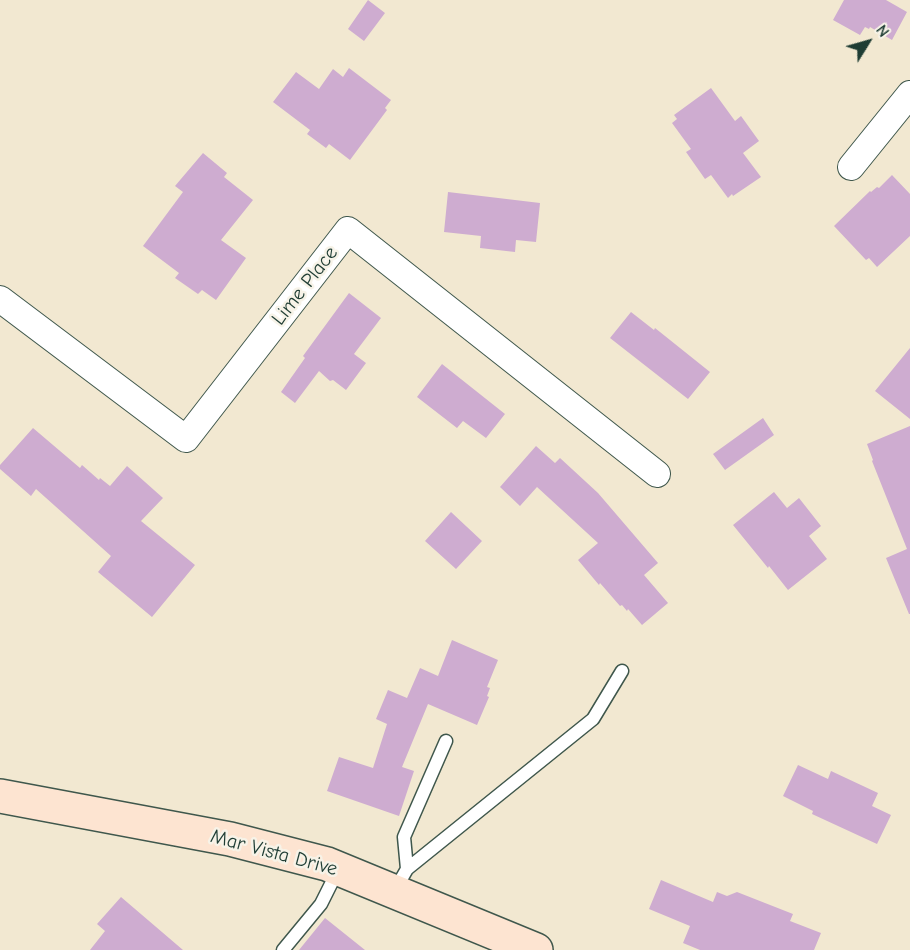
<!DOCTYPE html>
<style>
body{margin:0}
#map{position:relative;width:910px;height:950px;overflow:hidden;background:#f2e8d1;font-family:"Comic Neue",sans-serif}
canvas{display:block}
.north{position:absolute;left:838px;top:12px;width:60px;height:60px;-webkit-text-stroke:4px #f7f3e8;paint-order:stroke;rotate:53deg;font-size:16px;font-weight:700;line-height:24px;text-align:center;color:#1f3d34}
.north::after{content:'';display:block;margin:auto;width:21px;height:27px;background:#1f3d34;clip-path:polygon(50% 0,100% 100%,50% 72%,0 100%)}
</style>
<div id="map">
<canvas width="910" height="950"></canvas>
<div class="north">N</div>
</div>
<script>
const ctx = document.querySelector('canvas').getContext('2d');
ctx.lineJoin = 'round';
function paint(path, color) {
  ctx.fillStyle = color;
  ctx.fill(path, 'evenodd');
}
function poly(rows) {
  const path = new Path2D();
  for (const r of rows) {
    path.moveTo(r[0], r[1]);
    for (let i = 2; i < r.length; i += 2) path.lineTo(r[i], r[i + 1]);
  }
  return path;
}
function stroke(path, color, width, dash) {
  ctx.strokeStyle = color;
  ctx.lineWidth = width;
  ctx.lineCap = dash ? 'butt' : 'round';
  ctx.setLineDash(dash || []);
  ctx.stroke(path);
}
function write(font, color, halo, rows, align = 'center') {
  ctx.font = font + ' "Comic Neue",sans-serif';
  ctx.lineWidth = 5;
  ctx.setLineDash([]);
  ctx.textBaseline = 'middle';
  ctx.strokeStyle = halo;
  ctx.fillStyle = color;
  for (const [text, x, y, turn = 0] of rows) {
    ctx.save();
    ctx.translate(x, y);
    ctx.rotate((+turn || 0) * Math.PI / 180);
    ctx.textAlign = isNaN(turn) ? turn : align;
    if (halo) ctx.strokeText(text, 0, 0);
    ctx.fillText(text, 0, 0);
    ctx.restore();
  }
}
const building = poly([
 [368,0,385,13,364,41,348,29],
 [844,0,886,0,907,12,892,40,870,27,869,29,865,27,860,35,833,20],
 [349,68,391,100,385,108,387,110,350,160,329,144,326,148,307,134,310,130,273,102,296,72,319,89,333,69,343,77],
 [711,88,735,121,741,116,759,141,743,153,761,177,733,196,732,194,728,198,711,175,705,179,686,152,691,149,672,123,677,119,674,115],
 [203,153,227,173,224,177,253,200,221,240,246,258,216,300,202,290,198,294,175,278,179,273,143,246,183,192,175,186],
 [892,175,910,194,910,236,877,267,869,258,866,260,834,226,870,191,871,192,877,187,879,188],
 [448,192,540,203,536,242,516,240,515,252,480,248,481,236,444,232],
 [349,293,381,318,354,354,366,363,346,390,333,380,330,381,319,371,295,403,281,392,305,358,303,356],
 [631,312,654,330,655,328,710,372,688,399,610,338],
 [910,348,910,419,875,391],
 [442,364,505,414,486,438,463,421,457,428,417,397],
 [763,418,774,435,725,470,713,454],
 [910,426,910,614,909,614,886,558,907,549,872,461,873,460,867,444],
 [33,428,80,468,82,465,99,480,100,478,110,486,127,466,163,498,141,521,195,565,152,617,98,572,111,556,36,489,31,496,0,469,0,465],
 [536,446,555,463,560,458,598,493,658,563,644,575,668,603,642,625,628,609,627,611,622,605,620,606,600,583,599,585,578,560,598,543,537,487,520,506,500,487],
 [774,492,787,508,799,498,821,526,809,536,827,559,788,590,769,566,768,568,733,525],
 [451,512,482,541,456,569,425,541],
 [452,640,498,660,487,687,490,688,487,696,489,697,477,725,428,704,402,767,414,771,399,816,327,791,339,757,373,768,387,724,376,719,388,690,407,698,420,668,438,676],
 [798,765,828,779,831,771,878,793,872,806,891,815,877,844,812,814,813,811,783,796],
 [661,880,713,902,717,892,727,896,737,892,793,914,790,921,821,933,814,950,700,950,683,943,690,926,649,909],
 [121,897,183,950,90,950,105,931,97,924],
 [325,918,365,950,299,950]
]);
const lane = poly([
 [407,869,404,837,446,741],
 [395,890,407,869,593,719,622,671],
 [283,950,321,904,338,870]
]);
const street = poly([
 [851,167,910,94],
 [0,299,186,439,348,230,657,474]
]);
const secondary = poly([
 [0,796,230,839,327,864,536,950]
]);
const streetNames = [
 ["Lime Place",305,286,-52],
 ["Mar Vista Drive",274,853,15]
];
paint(building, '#ceacd0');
stroke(lane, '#3f574c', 15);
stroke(street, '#3f574c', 28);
stroke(secondary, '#3f574c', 36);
stroke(lane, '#fff', 12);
stroke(street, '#fff', 26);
stroke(secondary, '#fde4d1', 33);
write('20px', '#1f3d34', '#f7f3e8', streetNames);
</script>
